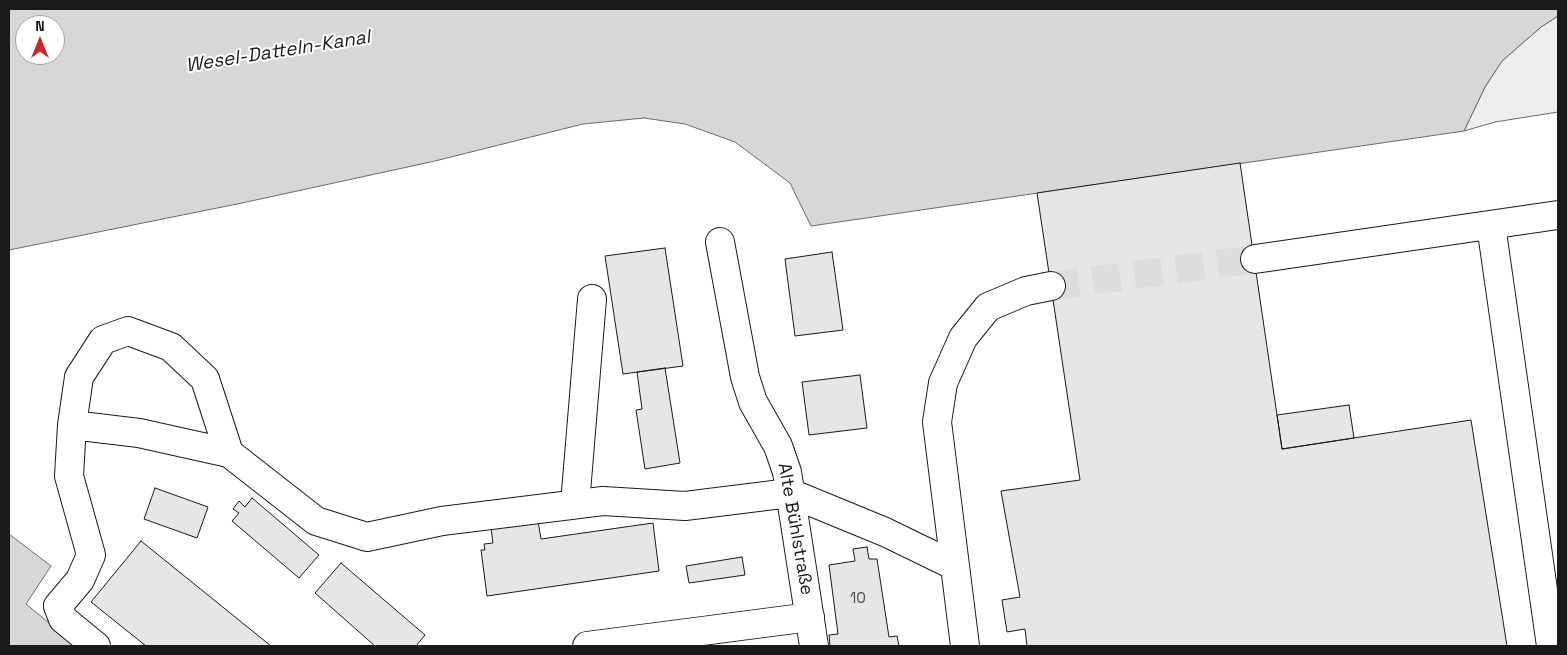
<!DOCTYPE html>
<meta charset="utf-8">
<style>
body{margin:0}
#map{position:relative;width:1567px;height:655px;overflow:hidden;background:#fff;font-family:"Space Grotesk",sans-serif}
canvas{display:block}
.frame{position:absolute;inset:0;border:10px solid #1a1a1a;pointer-events:none}
.north{position:absolute;left:15px;top:15px;width:50px;height:50px;box-sizing:border-box;background:#fff;border:1px solid #a3a3a3;border-radius:50%;rotate:0deg;font-size:14px;font-weight:700;line-height:20px;text-align:center;color:#1a1a1a}
.north::after{content:'';display:block;margin:auto;width:18px;height:22px;background:#c62828;clip-path:polygon(50% 0,100% 100%,50% 72%,0 100%)}
</style>
<div id="map">
<canvas width="1567" height="655"></canvas>
<div class="frame"></div>
<div class="north">N</div>
</div>
<script>
const ctx = document.querySelector('canvas').getContext('2d');
ctx.lineJoin = 'round';
function paint(path, color) {
  ctx.fillStyle = color;
  ctx.fill(path, 'evenodd');
}
function poly(rows) {
  const path = new Path2D();
  for (const r of rows) {
    path.moveTo(r[0], r[1]);
    for (let i = 2; i < r.length; i += 2) path.lineTo(r[i], r[i + 1]);
  }
  return path;
}
function stroke(path, color, width, dash) {
  ctx.strokeStyle = color;
  ctx.lineWidth = width;
  ctx.lineCap = dash ? 'butt' : 'round';
  ctx.setLineDash(dash || []);
  ctx.stroke(path);
}
function write(font, color, halo, rows, align = 'center') {
  ctx.font = font + ' "Space Grotesk",sans-serif';
  ctx.lineWidth = 4;
  ctx.setLineDash([]);
  ctx.textBaseline = 'middle';
  ctx.strokeStyle = halo;
  ctx.fillStyle = color;
  for (const [text, x, y, turn = 0] of rows) {
    ctx.save();
    ctx.translate(x, y);
    ctx.rotate((+turn || 0) * Math.PI / 180);
    ctx.textAlign = isNaN(turn) ? turn : align;
    if (halo) ctx.strokeText(text, 0, 0);
    ctx.fillText(text, 0, 0);
    ctx.restore();
  }
}
const built = poly([
 [1558,16,1558,112,1495,122,1464,131,1485,87,1502,61,1541,27,1558,16]
]);
const water = poly([
 [9,9,1558,9,1558,16,1541,27,1502,61,1485,87,1464,131,811,226,790,183,735,142,685,124,644,118,583,124,435,161,242,203,9,250,9,9],
 [25,25,55,25,55,55,25,55,25,25],
 [9,534,51,566,26,604,77,646,9,646,9,534]
]);
const building = poly([
 [1240,163,1282,449,1471,420,1507,646,1027,646,1025,629,1007,632,1002,600,1020,597,1001,491,1080,480,1037,193,1240,163],
 [665,248,683,366,623,374,605,256,665,248],
 [832,252,843,330,795,336,785,259,832,252],
 [665,368,680,463,645,469,636,410,642,409,637,372,665,368],
 [860,375,867,428,809,435,802,382,860,375],
 [1349,405,1354,438,1282,449,1277,415,1349,405],
 [155,488,208,507,197,538,144,519,155,488],
 [252,498,319,555,299,578,232,521,239,513,233,509,239,501,245,507,252,498],
 [538,521,541,539,653,523,659,571,487,596,481,550,485,550,484,544,493,543,491,528,538,521],
 [141,541,271,646,146,646,91,602,141,541],
 [867,547,869,559,877,559,889,637,897,636,899,646,830,646,829,635,838,634,829,565,855,561,853,549,867,547],
 [742,557,745,575,689,583,686,566,742,557],
 [341,563,425,635,416,646,375,646,315,593,341,563]
]);
const minorTunnel = poly([
 [1051,286,1255,259]
]);
const minor = poly([
 [1491,225,1551,646],
 [720,242,745,377,753,402,778,446,787,472,814,646],
 [1255,259,1558,215],
 [72,425,139,433,229,453,316,521,367,537,442,521,603,501,685,506,790,493,885,532,955,566],
 [575,504,592,299],
 [96,646,63,619,58,606,80,580,91,555,69,476,72,425,79,377,103,340,128,331,171,347,205,379,229,453],
 [587,646,810,617],
 [965,646,937,422,943,383,963,338,988,307,1026,291,1051,286]
]);
const numberNames = [
 ["10",858,599]
];
const streetNames = [
 ["Alte Bühlstraße",795,529,80]
];
const waterNames = [
 ["Wesel-Datteln-Kanal",278,52,-9]
];
paint(built, '#ededed');
stroke(built, '#6a6a6a', 1);
paint(water, '#d7d7d7');
stroke(water, '#6a6a6a', 1);
paint(building, '#e6e6e6');
stroke(building, '#1a1a1a', 1);
stroke(minorTunnel, '#ddd', 28, [28, 14]);
stroke(minor, '#1a1a1a', 30);
stroke(minor, '#fff', 28);
write('15px', '#4d4d4d', null, numberNames);
write('18px', '#1a1a1a', '#fff', streetNames);
write('italic 19px', '#1a1a1a', '#fff', waterNames);
</script>
